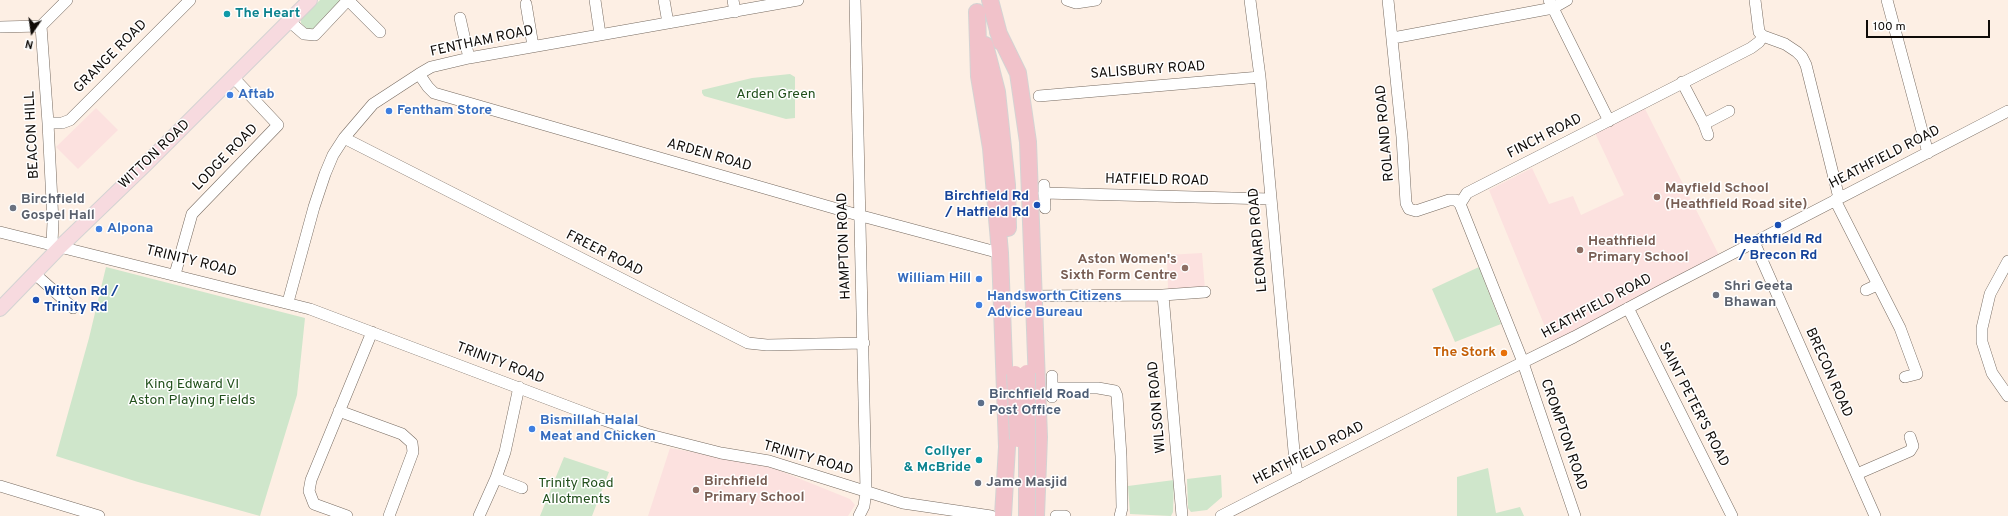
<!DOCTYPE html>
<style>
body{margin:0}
#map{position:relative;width:2008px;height:516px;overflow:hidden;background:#fdefe4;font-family:Overpass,sans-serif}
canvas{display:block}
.north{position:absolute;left:12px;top:12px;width:40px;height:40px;-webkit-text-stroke:3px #fff;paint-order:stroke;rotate:193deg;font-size:11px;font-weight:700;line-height:16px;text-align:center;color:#0f0b08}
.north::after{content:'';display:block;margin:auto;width:14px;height:18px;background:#0f0b08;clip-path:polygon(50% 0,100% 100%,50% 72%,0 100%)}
.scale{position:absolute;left:1866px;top:20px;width:124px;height:18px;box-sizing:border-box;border:2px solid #0f0b08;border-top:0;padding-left:5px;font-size:12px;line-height:14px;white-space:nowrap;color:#0f0b08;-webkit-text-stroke:3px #fff;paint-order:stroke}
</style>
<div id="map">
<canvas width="2008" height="516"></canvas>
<div class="north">N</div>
<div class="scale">100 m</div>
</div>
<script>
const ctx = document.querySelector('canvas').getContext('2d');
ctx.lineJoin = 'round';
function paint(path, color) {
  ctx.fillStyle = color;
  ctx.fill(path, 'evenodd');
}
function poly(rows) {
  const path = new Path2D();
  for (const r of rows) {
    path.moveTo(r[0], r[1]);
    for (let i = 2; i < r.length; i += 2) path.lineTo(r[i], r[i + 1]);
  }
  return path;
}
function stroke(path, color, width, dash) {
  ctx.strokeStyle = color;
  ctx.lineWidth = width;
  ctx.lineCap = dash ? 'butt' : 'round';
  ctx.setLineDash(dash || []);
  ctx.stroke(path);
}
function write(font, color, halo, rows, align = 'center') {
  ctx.font = font + ' Overpass,sans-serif';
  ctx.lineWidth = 3;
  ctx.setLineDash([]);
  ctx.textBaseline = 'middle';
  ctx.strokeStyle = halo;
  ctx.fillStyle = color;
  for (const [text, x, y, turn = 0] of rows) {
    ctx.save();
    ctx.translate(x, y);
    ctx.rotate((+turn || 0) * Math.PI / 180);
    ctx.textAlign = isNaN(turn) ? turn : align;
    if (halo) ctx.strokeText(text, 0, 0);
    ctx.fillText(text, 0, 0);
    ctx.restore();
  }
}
const education = poly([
 [1644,107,1719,255,1552,344,1489,190,1532,168,1549,204,1573,196,1581,215,1624,195,1595,133],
 [96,108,118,130,78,169,56,147],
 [1202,253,1205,289,1168,290,1167,255],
 [670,448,768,466,850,499,855,505,848,516,648,516]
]);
const green = poly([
 [320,0,339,0,339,2,312,30,308,30,301,23,301,19],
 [790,74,795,77,795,118,786,119,704,96,702,93,702,90,752,78],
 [106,267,305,318,297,395,260,516,138,482,56,456,89,338],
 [1479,267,1501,324,1455,342,1432,289],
 [564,457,609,472,592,516,540,516],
 [1488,468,1496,513,1520,507,1524,516,1457,516,1457,477],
 [1221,475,1222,497,1207,510,1191,512,1188,508,1187,479],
 [1174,480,1173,512,1171,516,1130,514,1128,486]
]);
const minor = poly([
 [348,0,380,32],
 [595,0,600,34],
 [664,0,668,23],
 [733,0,735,12],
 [855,0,866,491,864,506,859,516],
 [1067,0,1076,3,1096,0],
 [1250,0,1260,77,1295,462,1298,477],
 [1388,0,1402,137,1406,203,1409,209,1416,211,1449,200,1456,200,1460,204,1521,357,1575,516],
 [1549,0,1609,121],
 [1755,0,1759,32,1763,36,1785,44,1797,52,1802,57,1806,65,1839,198],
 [1887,0,1928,153],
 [526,4,533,46],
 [460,18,469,58],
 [289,21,304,34,315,35,348,0],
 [41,26,48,123,53,222,52,243],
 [0,27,41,26,67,0],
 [1393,38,1553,8,1567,0],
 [419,74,428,87,434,93,858,215,1000,253],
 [1682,82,1704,124,1708,135],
 [1039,96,1260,77],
 [48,123,62,123,70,120,190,0],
 [1704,124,1729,111],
 [344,138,748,343,767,345,864,343],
 [1044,185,1045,208],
 [1044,193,1270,199],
 [1835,200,1900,328,1917,374,1905,377],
 [1460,204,1467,193,1751,48,1759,42,1763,36],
 [0,232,310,309,601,419,646,434,721,453,769,461,903,503,991,516],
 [1754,242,1875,516],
 [2008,261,1990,294,1982,328,1982,342,1992,373,2008,396],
 [35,274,73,308],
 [175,274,192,214,278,125,233,77],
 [1866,290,1877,285],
 [1163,295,1182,516],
 [1033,296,1163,295,1205,292],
 [288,302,314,207,325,174,333,155,344,138,373,104,419,74,431,67,469,58,798,0],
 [1628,308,1732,516],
 [1052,376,1052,397],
 [1052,388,1098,388,1115,391,1117,396,1121,456,1122,508,1120,516],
 [339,411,402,434,412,443,413,452,389,516],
 [1857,474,1910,451,1913,446,1910,437],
 [496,478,522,488],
 [0,486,99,516],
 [347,516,314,504,309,491,311,480,372,332],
 [479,516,496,478,505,452,519,387],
 [1056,516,1065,516],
 [1221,516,1471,388,1574,337,1662,290,2008,111]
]);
const major = poly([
 [0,309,61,246,146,164,310,0]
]);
const highway = poly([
 [990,0,1001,42],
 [977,12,979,76,991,148,1000,253,1007,447,1003,516],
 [998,32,1018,73,1028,142,1039,437,1036,516],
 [985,45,997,92,1007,185,1008,228]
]);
const highwayBridge = poly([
 [1015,374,1018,439],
 [1027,516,1027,373]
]);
const markers = [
 [227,14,4,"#0f9aa8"],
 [230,95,4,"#3f7fe0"],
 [389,111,4,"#3f7fe0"],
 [1657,197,4,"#8d6e63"],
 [1037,205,4,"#1a4fb4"],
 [13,208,4,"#6b7280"],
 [1778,225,4,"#1a4fb4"],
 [99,229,4,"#3f7fe0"],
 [1580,250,4,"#8d6e63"],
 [1185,268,4,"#8d6e63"],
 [979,279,4,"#3f7fe0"],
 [1716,295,4,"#6b7280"],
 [36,300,4,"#1a4fb4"],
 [979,305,4,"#3f7fe0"],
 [1504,353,4,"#e8710a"],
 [981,403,4,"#5c6f8a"],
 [532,429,4,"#3f7fe0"],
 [979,460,4,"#0f9aa8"],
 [978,483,4,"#6b7280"],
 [696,490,4,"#8d6e63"]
];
const cultureNames = [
 ["The Heart",235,14],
 ["Collyer",971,452,"right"],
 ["& McBride",971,468,"right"]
];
const streetNames = [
 ["FENTHAM ROAD",482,42,-12],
 ["GRANGE ROAD",111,57,-45],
 ["SALISBURY ROAD",1148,71,-4],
 ["ROLAND ROAD",1386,133,-95],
 ["BEACON HILL",33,135,-93],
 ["FINCH ROAD",1545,137,-27],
 ["WITTON ROAD",155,155,-44],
 ["ARDEN ROAD",709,156,16],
 ["LODGE ROAD",226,158,-46],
 ["HEATHFIELD ROAD",1885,158,-27],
 ["HATFIELD ROAD",1157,181,1],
 ["LEONARD ROAD",1259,240,-95],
 ["HAMPTON ROAD",845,246,-92],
 ["FREER ROAD",604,254,27],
 ["TRINITY ROAD",191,262,14],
 ["HEATHFIELD ROAD",1597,307,-28],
 ["TRINITY ROAD",500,364,21],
 ["BRECON ROAD",1828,373,66],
 ["SAINT PETER'S ROAD",1693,405,63],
 ["WILSON ROAD",1158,407,-95],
 ["CROMPTON ROAD",1563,435,71],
 ["HEATHFIELD ROAD",1309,454,-27],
 ["TRINITY ROAD",808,459,16]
];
const shopNames = [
 ["Aftab",238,95],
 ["Fentham Store",397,111],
 ["Alpona",107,229],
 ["William Hill",971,279,"right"],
 ["Handsworth Citizens",987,297],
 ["Advice Bureau",987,313],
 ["Bismillah Halal",540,421],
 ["Meat and Chicken",540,437]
];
const parkNames = [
 ["Arden Green",776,95],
 ["King Edward VI",192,385],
 ["Aston Playing Fields",192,401],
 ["Trinity Road",576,484],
 ["Allotments",576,500]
];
const educationNames = [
 ["Mayfield School",1665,189],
 ["(Heathfield Road site)",1665,205],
 ["Heathfield",1588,242],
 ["Primary School",1588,258],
 ["Aston Women's",1177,260,"right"],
 ["Sixth Form Centre",1177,276,"right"],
 ["Birchfield",704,482],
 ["Primary School",704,498]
];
const transitNames = [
 ["Birchfield Rd",1029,197],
 ["/ Hatfield Rd",1029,213],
 ["Heathfield Rd",1778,240,"center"],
 ["/ Brecon Rd",1778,256,"center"],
 ["Witton Rd /",44,292,"left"],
 ["Trinity Rd",44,308,"left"]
];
const worshipNames = [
 ["Birchfield",21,200],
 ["Gospel Hall",21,216],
 ["Shri Geeta",1724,287],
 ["Bhawan",1724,303],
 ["Jame Masjid",986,483]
];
const foodNames = [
 ["The Stork",1496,353]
];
const serviceNames = [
 ["Birchfield Road",989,395],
 ["Post Office",989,411]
];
paint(education, '#fce1df');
paint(green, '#cfe6cb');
stroke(minor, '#776b61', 12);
stroke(major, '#d4d3d3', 16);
stroke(highway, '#d4d3d3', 18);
stroke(minor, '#fff', 11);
stroke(major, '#f7dadf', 14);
stroke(highway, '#f1c2ca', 16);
stroke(highwayBridge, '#d4d3d3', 18, []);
stroke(highwayBridge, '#f1c2ca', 16);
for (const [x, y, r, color] of markers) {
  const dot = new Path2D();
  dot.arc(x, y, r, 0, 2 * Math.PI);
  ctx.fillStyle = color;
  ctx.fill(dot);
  stroke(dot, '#fff', 1.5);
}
write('bold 14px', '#0d838f', '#fff', cultureNames, 'left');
write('14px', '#0f0b08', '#fff', streetNames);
write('bold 14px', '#366cbe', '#fff', shopNames, 'left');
write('14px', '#22501c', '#fff', parkNames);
write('bold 14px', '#785e54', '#fff', educationNames, 'left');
write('bold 14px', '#164399', '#fff', transitNames, 'right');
write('bold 14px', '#5b616d', '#fff', worshipNames, 'left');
write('bold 14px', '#c56008', '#fff', foodNames, 'right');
write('bold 14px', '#4e5e75', '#fff', serviceNames, 'left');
</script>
